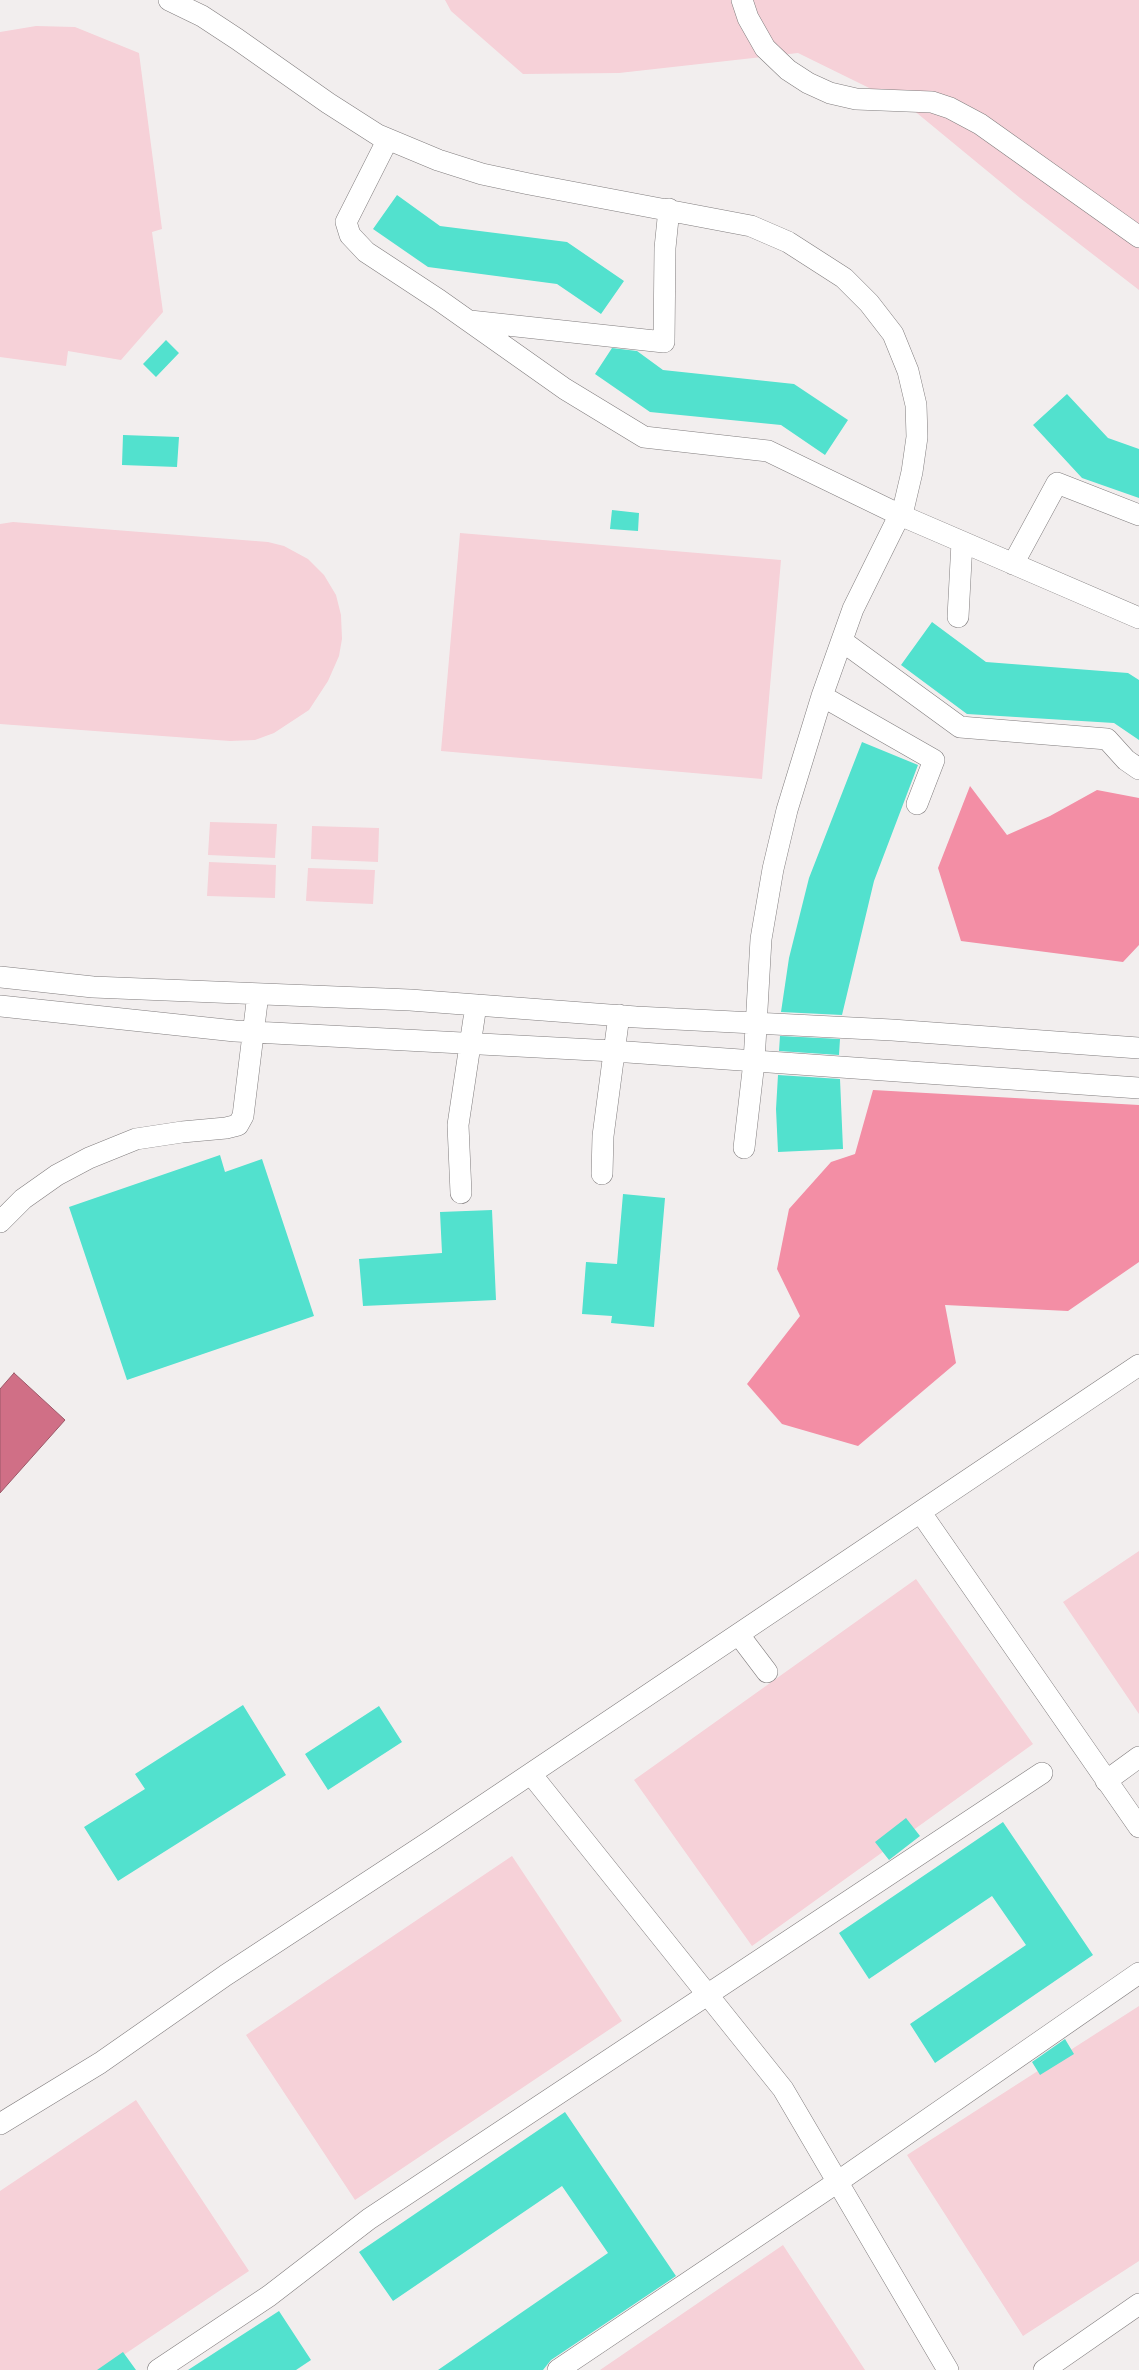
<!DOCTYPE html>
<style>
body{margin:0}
canvas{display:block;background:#f2eeee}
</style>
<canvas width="1139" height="2370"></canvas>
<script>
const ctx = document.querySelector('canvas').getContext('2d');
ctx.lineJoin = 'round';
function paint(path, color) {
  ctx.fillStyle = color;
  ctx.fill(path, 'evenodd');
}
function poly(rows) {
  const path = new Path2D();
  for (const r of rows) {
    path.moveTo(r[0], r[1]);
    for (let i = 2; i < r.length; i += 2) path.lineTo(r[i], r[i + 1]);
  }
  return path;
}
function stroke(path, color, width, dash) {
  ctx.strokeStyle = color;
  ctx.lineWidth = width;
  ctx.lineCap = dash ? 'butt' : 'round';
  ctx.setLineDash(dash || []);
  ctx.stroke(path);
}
const green = poly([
 [445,0,1139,0,1139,290,1020,198,912,109,798,53,619,73,523,74,451,11],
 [36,26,75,27,139,53,162,229,152,232,163,312,121,360,68,351,66,366,0,357,0,32],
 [13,522,268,542,284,546,308,559,324,575,336,595,341,615,342,639,339,656,328,681,309,710,274,733,255,740,230,741,0,724,0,524],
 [460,533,781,560,762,779,441,751],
 [210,822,277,824,275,858,208,855],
 [312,826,379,828,378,862,311,859],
 [209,862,276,865,275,898,207,896],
 [308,868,375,870,373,904,306,901],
 [1139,1551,1139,1714,1063,1602],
 [916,1579,1033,1744,752,1946,634,1780],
 [512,1856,622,2021,355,2200,246,2035],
 [1139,2006,1139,2261,1023,2336,907,2155],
 [136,2100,249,2271,101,2370,0,2370,0,2191],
 [783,2245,865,2370,600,2370]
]);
const forest = poly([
 [970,786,1007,835,1050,816,1097,790,1139,798,1139,945,1123,962,961,941,938,868],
 [873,1090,1139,1105,1139,1262,1068,1311,945,1305,956,1363,858,1446,782,1424,747,1384,800,1316,777,1269,789,1209,831,1162,855,1154]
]);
const water = poly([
 [14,1373,65,1420,0,1493,0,1389,14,1373]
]);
const building = poly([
 [397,195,440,226,567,242,624,281,601,314,557,284,428,267,373,229],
 [166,340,179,353,156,377,143,364],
 [612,348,637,351,663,370,794,384,848,420,825,455,781,425,650,412,595,374],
 [1067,394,1108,438,1139,449,1139,498,1082,478,1033,425],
 [123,435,179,437,177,467,122,465],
 [612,510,639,513,638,531,610,529],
 [932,622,986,662,1128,673,1139,680,1139,740,1114,723,967,714,901,665],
 [862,742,918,765,874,881,842,1015,781,1012,789,958,809,878],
 [780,1036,840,1039,839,1055,779,1051],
 [778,1075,840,1079,843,1149,778,1152,776,1109],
 [220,1155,225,1172,262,1159,314,1316,127,1380,69,1207],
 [623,1194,665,1198,654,1327,611,1323,612,1316,582,1314,586,1262,617,1264],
 [492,1210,496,1300,363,1306,359,1259,442,1253,440,1212],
 [243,1705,286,1775,118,1881,84,1827,145,1789,135,1774],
 [379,1706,402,1742,328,1790,305,1754],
 [906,1818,920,1836,889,1860,875,1842],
 [1003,1822,1093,1955,935,2063,910,2024,1026,1945,992,1896,869,1979,839,1933],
 [1065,2039,1074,2054,1040,2075,1032,2062],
 [565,2112,676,2276,551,2360,543,2370,438,2370,608,2253,562,2186,393,2301,359,2252],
 [279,2311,311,2360,296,2370,188,2370],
 [123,2352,136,2370,97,2370]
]);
const minor = poly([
 [169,0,202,16,237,39,328,103,378,135,438,160,482,174,529,184,751,226,788,242,844,278,869,303,893,334,908,371,916,405,917,437,912,472,904,506,853,609,822,696,787,810,773,869,761,939,754,1062,744,1148],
 [742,0,748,18,765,48,788,70,808,83,830,93,856,99,932,102,950,108,980,124,1139,237],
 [388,139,346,222,350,235,366,252,439,300,565,389,644,437,768,451,900,515,1139,618],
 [470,321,664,342,665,248,669,209],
 [1013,564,1057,483,1139,515],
 [958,617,962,542],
 [842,641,960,727,1107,739,1126,760,1139,769],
 [822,696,934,760,917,804],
 [0,977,93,987,410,1000,636,1017,892,1030,1139,1048],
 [0,1006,235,1031,613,1051,1139,1088],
 [602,1174,603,1136,619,1015],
 [461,1193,458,1125,476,1005],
 [0,1222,23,1199,57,1175,89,1158,136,1139,182,1132,226,1128,238,1125,243,1116,258,994],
 [921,1513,1139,1827],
 [739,1635,767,1672],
 [531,1774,783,2089,948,2370],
 [1106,1781,1139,1757],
 [0,2124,100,2063,226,1975,432,1840,1139,1365],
 [158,2370,269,2296,369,2219,1042,1773],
 [558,2370,836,2183,1139,1973],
 [1044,2370,1139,2304]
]);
paint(green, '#f6d1d8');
paint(forest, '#f38ea5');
paint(water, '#d06f86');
stroke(water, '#9c5868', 1);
paint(building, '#52e1ce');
stroke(minor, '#817d7e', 22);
stroke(minor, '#fff', 21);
</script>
